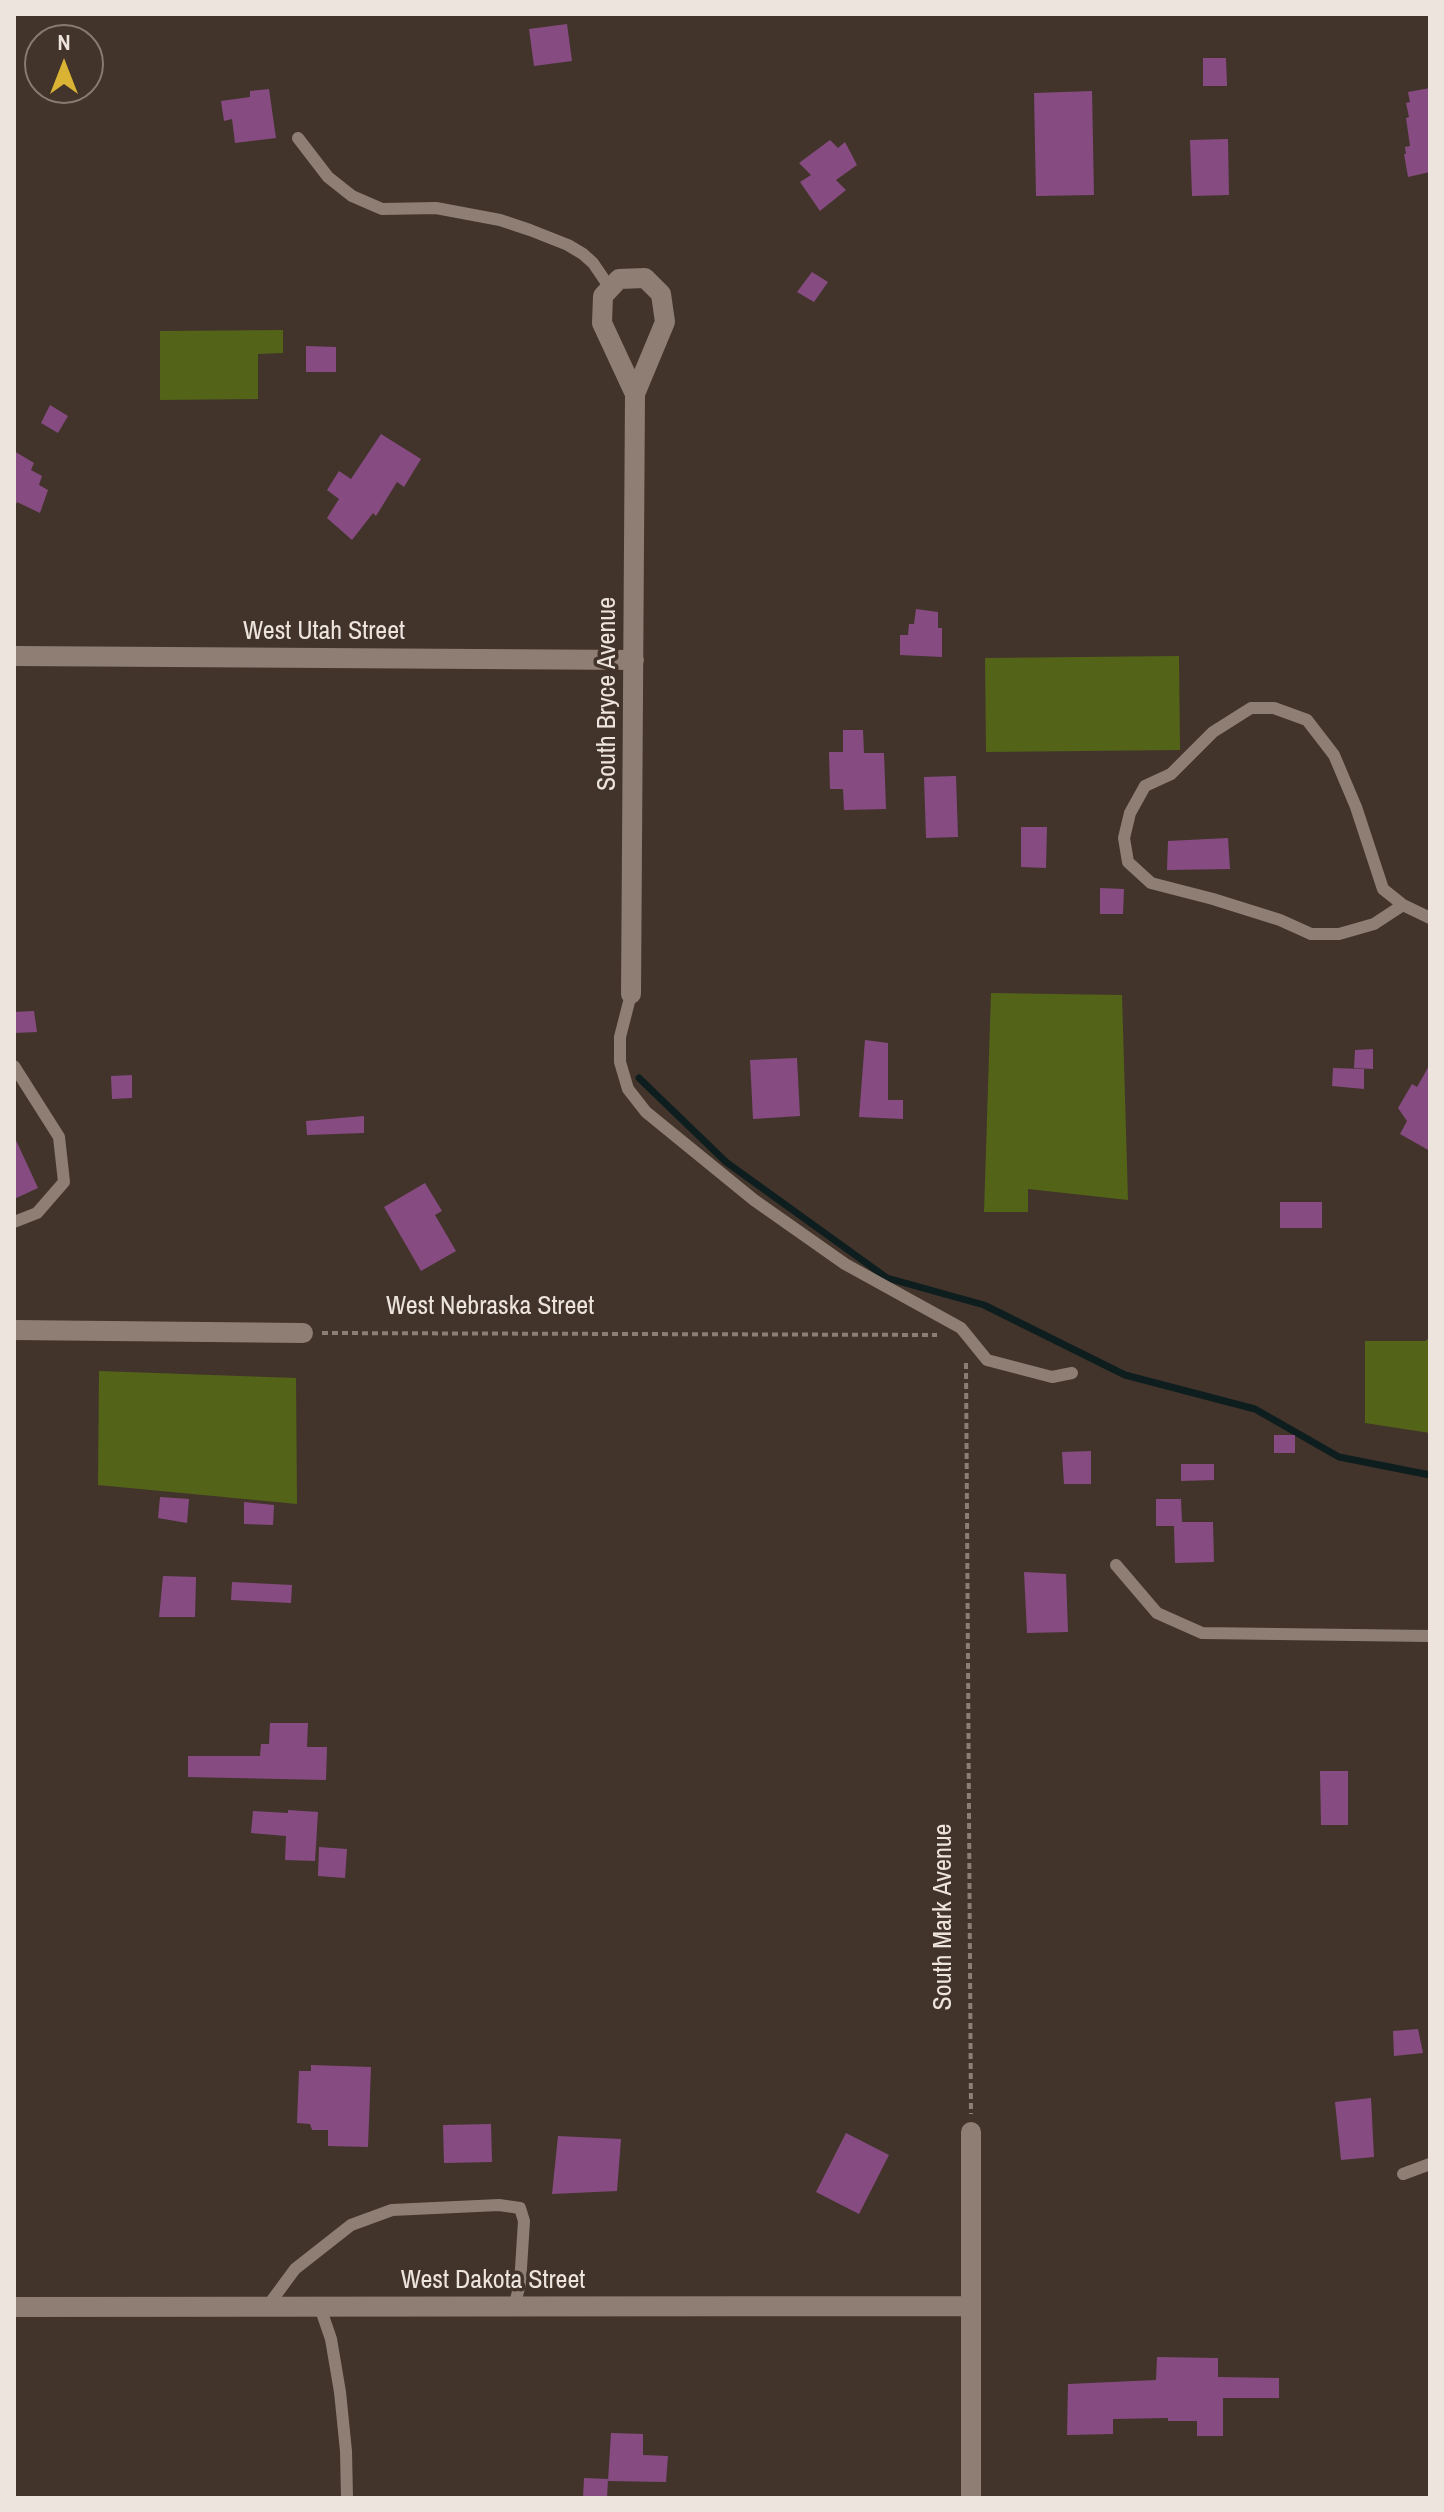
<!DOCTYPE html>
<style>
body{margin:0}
#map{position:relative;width:1444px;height:2512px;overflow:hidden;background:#42342b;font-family:"Archivo Narrow",sans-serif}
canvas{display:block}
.frame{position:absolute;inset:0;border:16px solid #ede4de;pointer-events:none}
.north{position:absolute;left:24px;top:24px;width:80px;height:80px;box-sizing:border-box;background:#42342b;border:2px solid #867a73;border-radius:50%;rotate:0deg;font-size:22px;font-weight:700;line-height:32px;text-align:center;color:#ede4de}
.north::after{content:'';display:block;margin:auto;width:28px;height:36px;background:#dab334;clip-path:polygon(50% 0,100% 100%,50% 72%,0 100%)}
</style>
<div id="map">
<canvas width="1444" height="2512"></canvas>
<div class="frame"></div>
<div class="north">N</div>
</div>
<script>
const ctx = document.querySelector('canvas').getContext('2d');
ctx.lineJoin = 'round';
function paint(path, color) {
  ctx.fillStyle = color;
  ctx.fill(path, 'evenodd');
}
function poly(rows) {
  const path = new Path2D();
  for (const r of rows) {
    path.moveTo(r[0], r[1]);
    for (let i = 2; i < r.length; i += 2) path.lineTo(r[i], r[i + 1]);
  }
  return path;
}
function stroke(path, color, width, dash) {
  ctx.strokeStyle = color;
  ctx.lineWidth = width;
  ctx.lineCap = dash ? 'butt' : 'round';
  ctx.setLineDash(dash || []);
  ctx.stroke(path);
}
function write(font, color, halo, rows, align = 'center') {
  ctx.font = font + ' "Archivo Narrow",sans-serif';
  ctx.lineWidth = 7;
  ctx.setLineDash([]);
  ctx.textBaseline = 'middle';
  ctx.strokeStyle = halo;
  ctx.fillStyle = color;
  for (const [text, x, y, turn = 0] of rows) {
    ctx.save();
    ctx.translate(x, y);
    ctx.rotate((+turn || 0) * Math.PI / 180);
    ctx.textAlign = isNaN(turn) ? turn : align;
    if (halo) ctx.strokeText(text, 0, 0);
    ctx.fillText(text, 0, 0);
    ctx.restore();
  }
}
const green = poly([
 [283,330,283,353,258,354,258,399,160,400,160,331],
 [1179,656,1180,750,986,752,985,658],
 [991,993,1122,995,1128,1200,1028,1189,1028,1212,984,1212],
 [1430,1338,1430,1433,1365,1423,1365,1341,1425,1341],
 [99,1371,296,1378,297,1504,98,1485]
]);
const stream = poly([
 [639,1078,726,1162,887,1278,984,1305,1125,1375,1255,1409,1339,1457,1430,1475]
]);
const building = poly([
 [567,24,572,61,534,66,529,29],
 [1203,58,1226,58,1227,86,1203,86],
 [1430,88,1430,172,1408,177,1404,154,1406,154,1405,147,1410,146,1406,118,1409,117,1406,103,1410,102,1408,92],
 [269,89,276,138,235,143,232,119,224,121,221,101,250,97,250,91],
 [1092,91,1094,195,1036,196,1034,93],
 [1228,139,1229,195,1192,196,1190,140],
 [830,140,838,148,845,142,857,165,836,180,846,190,820,211,800,182,811,175,799,163],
 [812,272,828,282,814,302,797,292],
 [306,346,336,347,336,372,306,372],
 [50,405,68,416,58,433,41,423],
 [381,434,421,459,404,487,397,482,376,516,373,513,352,540,327,518,339,499,327,490,339,471,351,479],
 [14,451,34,463,31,470,42,476,39,485,48,490,40,513,17,502,14,509],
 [916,609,938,612,938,628,942,628,942,657,900,655,900,635,908,635,909,624,914,624],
 [843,730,863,730,864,753,884,753,886,809,844,810,843,789,830,789,829,752,843,752],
 [956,776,958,837,926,838,924,777],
 [1021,827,1047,827,1046,868,1021,867],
 [1228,838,1230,869,1167,870,1168,841],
 [1100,888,1124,889,1123,914,1100,914],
 [34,1011,37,1032,14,1033,14,1012],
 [865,1040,888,1043,888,1100,903,1100,903,1119,859,1117],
 [1373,1049,1373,1069,1354,1068,1355,1050],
 [797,1058,800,1116,753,1119,750,1060],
 [1430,1064,1430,1151,1400,1134,1407,1121,1398,1108,1412,1084,1417,1087],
 [1333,1068,1364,1069,1364,1089,1332,1086],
 [132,1075,132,1098,112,1099,111,1076],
 [364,1116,364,1133,307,1135,306,1121],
 [14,1136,38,1188,14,1199],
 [425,1183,442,1211,435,1215,456,1251,421,1271,384,1207],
 [1280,1202,1322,1202,1322,1228,1280,1228],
 [1274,1435,1295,1435,1295,1453,1274,1453],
 [1091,1451,1091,1484,1064,1484,1062,1452],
 [1181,1464,1214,1464,1214,1480,1181,1481],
 [160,1497,189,1499,187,1523,158,1518],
 [1156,1499,1181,1499,1182,1522,1213,1522,1214,1562,1175,1563,1174,1526,1156,1526],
 [244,1502,274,1505,273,1525,244,1524],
 [1024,1572,1066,1574,1068,1632,1027,1633],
 [163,1576,196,1577,195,1617,159,1617],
 [232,1582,292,1585,291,1603,231,1600],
 [270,1723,308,1723,307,1747,327,1747,326,1780,188,1777,188,1756,260,1756,261,1744,269,1744],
 [1320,1771,1348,1771,1348,1825,1321,1825],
 [288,1810,318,1812,315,1861,285,1860,286,1836,251,1833,253,1811,288,1813],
 [319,1847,347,1849,345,1878,318,1876],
 [1418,2029,1423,2053,1394,2056,1393,2031],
 [311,2065,371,2067,368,2147,328,2146,328,2130,312,2130,310,2124,297,2123,299,2071,311,2071],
 [1371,2098,1374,2157,1341,2160,1335,2102],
 [491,2124,492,2162,444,2163,443,2125],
 [846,2133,889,2155,859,2214,816,2192],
 [558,2136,621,2139,617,2191,552,2194],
 [1157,2357,1218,2358,1218,2377,1279,2378,1279,2398,1223,2398,1223,2436,1197,2436,1197,2421,1168,2421,1168,2418,1113,2419,1113,2434,1067,2435,1068,2384,1156,2380],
 [611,2433,643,2434,643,2455,668,2456,666,2482,608,2481],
 [584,2478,608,2479,607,2498,583,2498]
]);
const path = poly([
 [322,1333,937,1335],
 [966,1363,971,2114]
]);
const lane = poly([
 [298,138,328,177,352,196,382,209,436,208,500,220,530,230,568,245,583,254,593,263,610,288],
 [1403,905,1374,924,1339,934,1311,934,1280,920,1213,899,1151,883,1128,862,1124,838,1130,813,1145,786,1171,774,1213,732,1251,708,1274,708,1307,720,1334,755,1356,807,1383,889,1403,905,1430,918],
 [631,994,620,1037,620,1062,628,1089,646,1112,754,1200,845,1264,961,1328,987,1360,1052,1377,1072,1373],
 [14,1066,59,1137,64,1182,37,1213,14,1222],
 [1116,1565,1157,1613,1202,1633,1430,1636],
 [1403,2174,1430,2164],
 [267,2307,295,2269,351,2225,392,2210,499,2205,520,2208,524,2221,520,2284,514,2307],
 [320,2307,331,2339,340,2392,346,2451,347,2498]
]);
const street = poly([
 [14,656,634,660],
 [631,994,635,394,665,322,661,294,645,278,619,279,603,296,602,323,635,394],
 [14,1330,303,1333],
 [14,2307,971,2306],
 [971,2498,971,2132]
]);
const streetNames = [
 ["West Utah Street",324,632],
 ["South Bryce Avenue",608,694,-90],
 ["West Nebraska Street",490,1307],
 ["South Mark Avenue",944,1917,-90],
 ["West Dakota Street",493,2281]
];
paint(green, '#536318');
stroke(stream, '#0e1e1f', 7);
paint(building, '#864c81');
stroke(path, '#8a7e76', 4, [6, 4]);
stroke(lane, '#8e7e74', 12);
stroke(street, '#8e7e74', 20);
write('26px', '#ede4de', '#42342b', streetNames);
</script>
